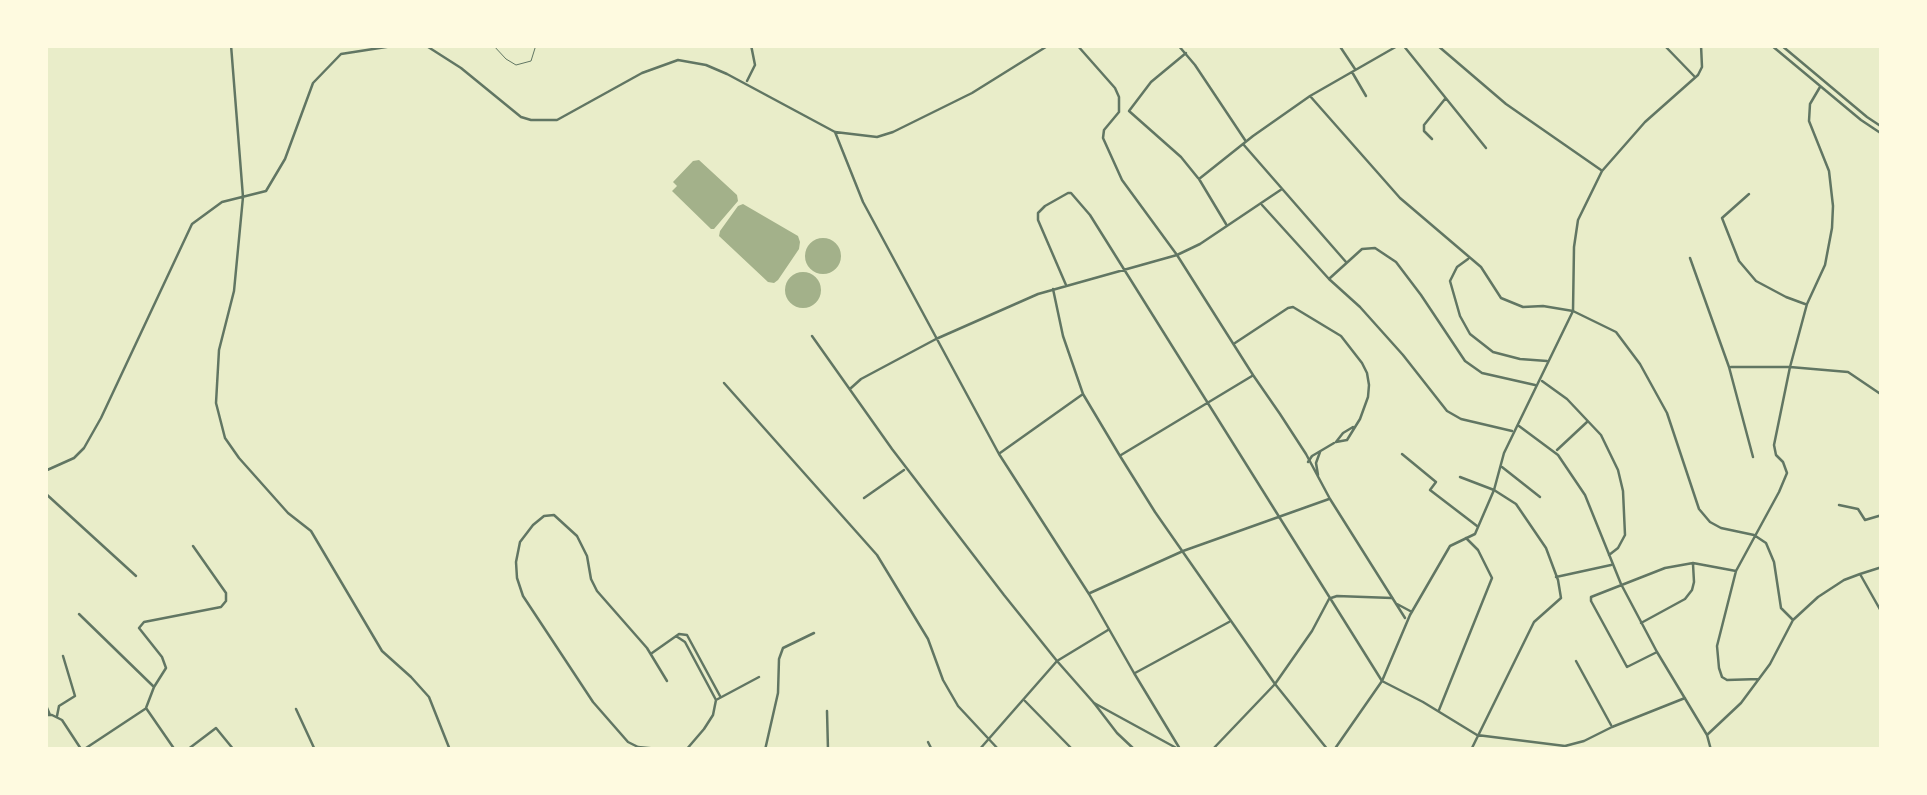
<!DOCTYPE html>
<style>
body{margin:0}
#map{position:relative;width:1927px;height:795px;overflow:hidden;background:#e9edc9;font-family:Literata,serif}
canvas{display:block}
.frame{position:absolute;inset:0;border:48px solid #fefae0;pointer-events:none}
</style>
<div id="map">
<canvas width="1927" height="795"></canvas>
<div class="frame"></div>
</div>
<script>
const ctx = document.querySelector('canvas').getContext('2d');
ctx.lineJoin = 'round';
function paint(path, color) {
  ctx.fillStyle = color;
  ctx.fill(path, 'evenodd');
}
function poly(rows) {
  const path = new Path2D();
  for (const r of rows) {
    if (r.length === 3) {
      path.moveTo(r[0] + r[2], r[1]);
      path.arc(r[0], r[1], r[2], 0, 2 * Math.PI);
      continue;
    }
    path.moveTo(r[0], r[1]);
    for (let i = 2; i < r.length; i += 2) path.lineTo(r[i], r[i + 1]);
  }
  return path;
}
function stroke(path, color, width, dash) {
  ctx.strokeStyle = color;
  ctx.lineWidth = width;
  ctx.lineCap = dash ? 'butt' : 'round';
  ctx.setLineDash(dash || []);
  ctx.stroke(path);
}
const water = poly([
 [699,160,737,195,738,201,714,229,711,229,672,191,677,186,673,182,693,161],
 [743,204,798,236,800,242,799,249,778,280,774,283,768,282,719,236,720,231,738,206],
 [823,256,18],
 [803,290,18]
]);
const service = poly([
 [493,45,506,59,516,65,531,61,536,45]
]);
const minor = poly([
 [231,45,243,197,234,291,219,350,216,403,225,438,239,458,288,513,311,531,382,651,411,677,429,697,450,750],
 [425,45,461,68,521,117,531,120,557,120,642,73,678,60,706,65,727,74,835,132,877,137,893,132,972,93,1049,45],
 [1178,45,1195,65,1245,140],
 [1339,45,1355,69],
 [1403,45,1486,148],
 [1437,45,1506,104,1601,170],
 [1664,45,1694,76],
 [1186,53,1151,82,1129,111,1181,157,1198,178],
 [1352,72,1366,96],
 [747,81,755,65,751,45],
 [1310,96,1400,198,1481,267,1501,298,1523,307,1543,306,1573,311,1616,332,1640,364,1667,413,1699,509,1710,522,1721,528,1754,535,1766,543,1774,562,1781,608,1793,620],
 [835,132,863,202,999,454,1089,594,1134,673,1180,749],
 [1432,139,1424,131,1424,125,1445,99],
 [1243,144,1346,262],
 [1749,194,1722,218,1739,261,1756,281,1786,297,1805,304],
 [1262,205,1329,279,1360,307,1403,355,1447,411,1461,419,1512,431],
 [1226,224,1199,179,1253,136,1310,96,1399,45],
 [1690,258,1729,367,1753,457],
 [1468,259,1457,267,1450,281,1460,316,1470,334,1493,352,1520,359,1547,361],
 [1330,278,1362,249,1375,248,1396,262,1421,295,1465,361,1482,373,1535,385],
 [1066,285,1038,220,1038,213,1045,206,1068,193,1071,193,1090,215,1382,681,1423,702,1477,735,1565,746,1584,741,1612,727,1685,698],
 [1053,289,1063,336,1083,394,1120,456,1155,512,1275,684,1328,750],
 [812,336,892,449,1004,595,1057,661,1094,703,1117,733,1135,750],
 [1235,343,1288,308,1293,307,1341,336,1362,363,1367,373,1369,385,1368,397,1360,419,1347,440,1336,442,1343,433,1353,427],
 [1731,367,1790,367,1848,372,1882,395],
 [1542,381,1567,399,1601,435,1618,470,1623,491,1625,535,1618,548,1609,555],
 [724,383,877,555,928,639,943,680,958,706,999,750],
 [851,388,861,379,936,339,1038,294,1177,255,1200,244,1282,189],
 [1519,426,1558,455,1585,495,1621,584,1657,652,1707,735,1711,750],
 [1557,450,1587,422],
 [1000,453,1083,394],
 [1402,454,1436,482,1430,490,1477,526],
 [1121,455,1252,376],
 [1308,462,1312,456,1334,443],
 [1502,467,1540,497],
 [45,471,74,458,84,448,101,418,192,224,222,202,266,191,285,159,313,83,341,54,399,45],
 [1460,477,1494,490,1516,504,1546,548,1558,580,1561,598,1534,622,1471,750],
 [45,493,136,576],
 [864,498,904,470],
 [1839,505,1858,509,1865,520,1882,515],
 [1882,567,1860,574,1882,613],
 [1736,571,1779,492,1787,473,1783,462,1776,455,1774,445,1790,367,1807,304,1825,265,1832,228,1833,206,1829,171,1809,121,1810,104,1820,87],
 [1556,577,1611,565],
 [1090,593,1183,551,1329,499],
 [1331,598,1337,596,1392,598],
 [79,614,153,686],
 [1641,623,1685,599,1692,590,1694,582,1693,564],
 [676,636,685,642,716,700],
 [1657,652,1627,667,1591,601,1591,597,1665,568,1693,563,1736,571,1717,646,1719,668,1722,677,1727,680,1759,679],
 [652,653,679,634,687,635,720,696],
 [1576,661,1611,725],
 [1135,673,1229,622],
 [667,681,647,648,597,591,591,579,587,556,577,536,554,515,544,516,533,525,520,542,516,562,517,578,523,596,593,702,628,742,638,747,669,750],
 [1025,701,1073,750],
 [45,703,50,715],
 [296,709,315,750],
 [1439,710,1492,578,1478,550,1466,538],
 [827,711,828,750],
 [45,715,52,715,62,720,81,749],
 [57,716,59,706,75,696,63,656],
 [1707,735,1741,703,1770,664,1793,620,1818,597,1844,580,1860,574],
 [928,742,932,750],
 [83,750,145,709],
 [175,750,146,708,154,687,166,668,162,657,139,628,144,622,221,607,226,601,226,593,193,546],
 [187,750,216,728,234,750],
 [686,750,704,729,713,715,716,700,759,677],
 [765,750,778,693,779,659,783,648,814,633],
 [979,750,1057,661,1108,630],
 [1212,750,1275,684,1312,631,1329,599]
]);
const tertiary = poly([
 [1077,45,1115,88,1119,97,1119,112,1104,130,1103,138,1122,180,1177,255,1253,375,1280,414,1306,454,1330,499,1405,618],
 [1771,45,1861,120,1882,134],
 [1781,45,1867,117,1882,127],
 [1318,475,1316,463,1320,452],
 [1397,604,1412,612],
 [1094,703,1180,750],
 [1334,750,1382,681,1410,615,1450,546,1475,534,1494,490,1504,453,1573,311,1574,247,1578,220,1602,171,1645,122,1698,75,1702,67,1701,45]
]);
paint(water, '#a3b18a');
stroke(service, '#617663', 1);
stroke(minor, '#617663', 2.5);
stroke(tertiary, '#617663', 2.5);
</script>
